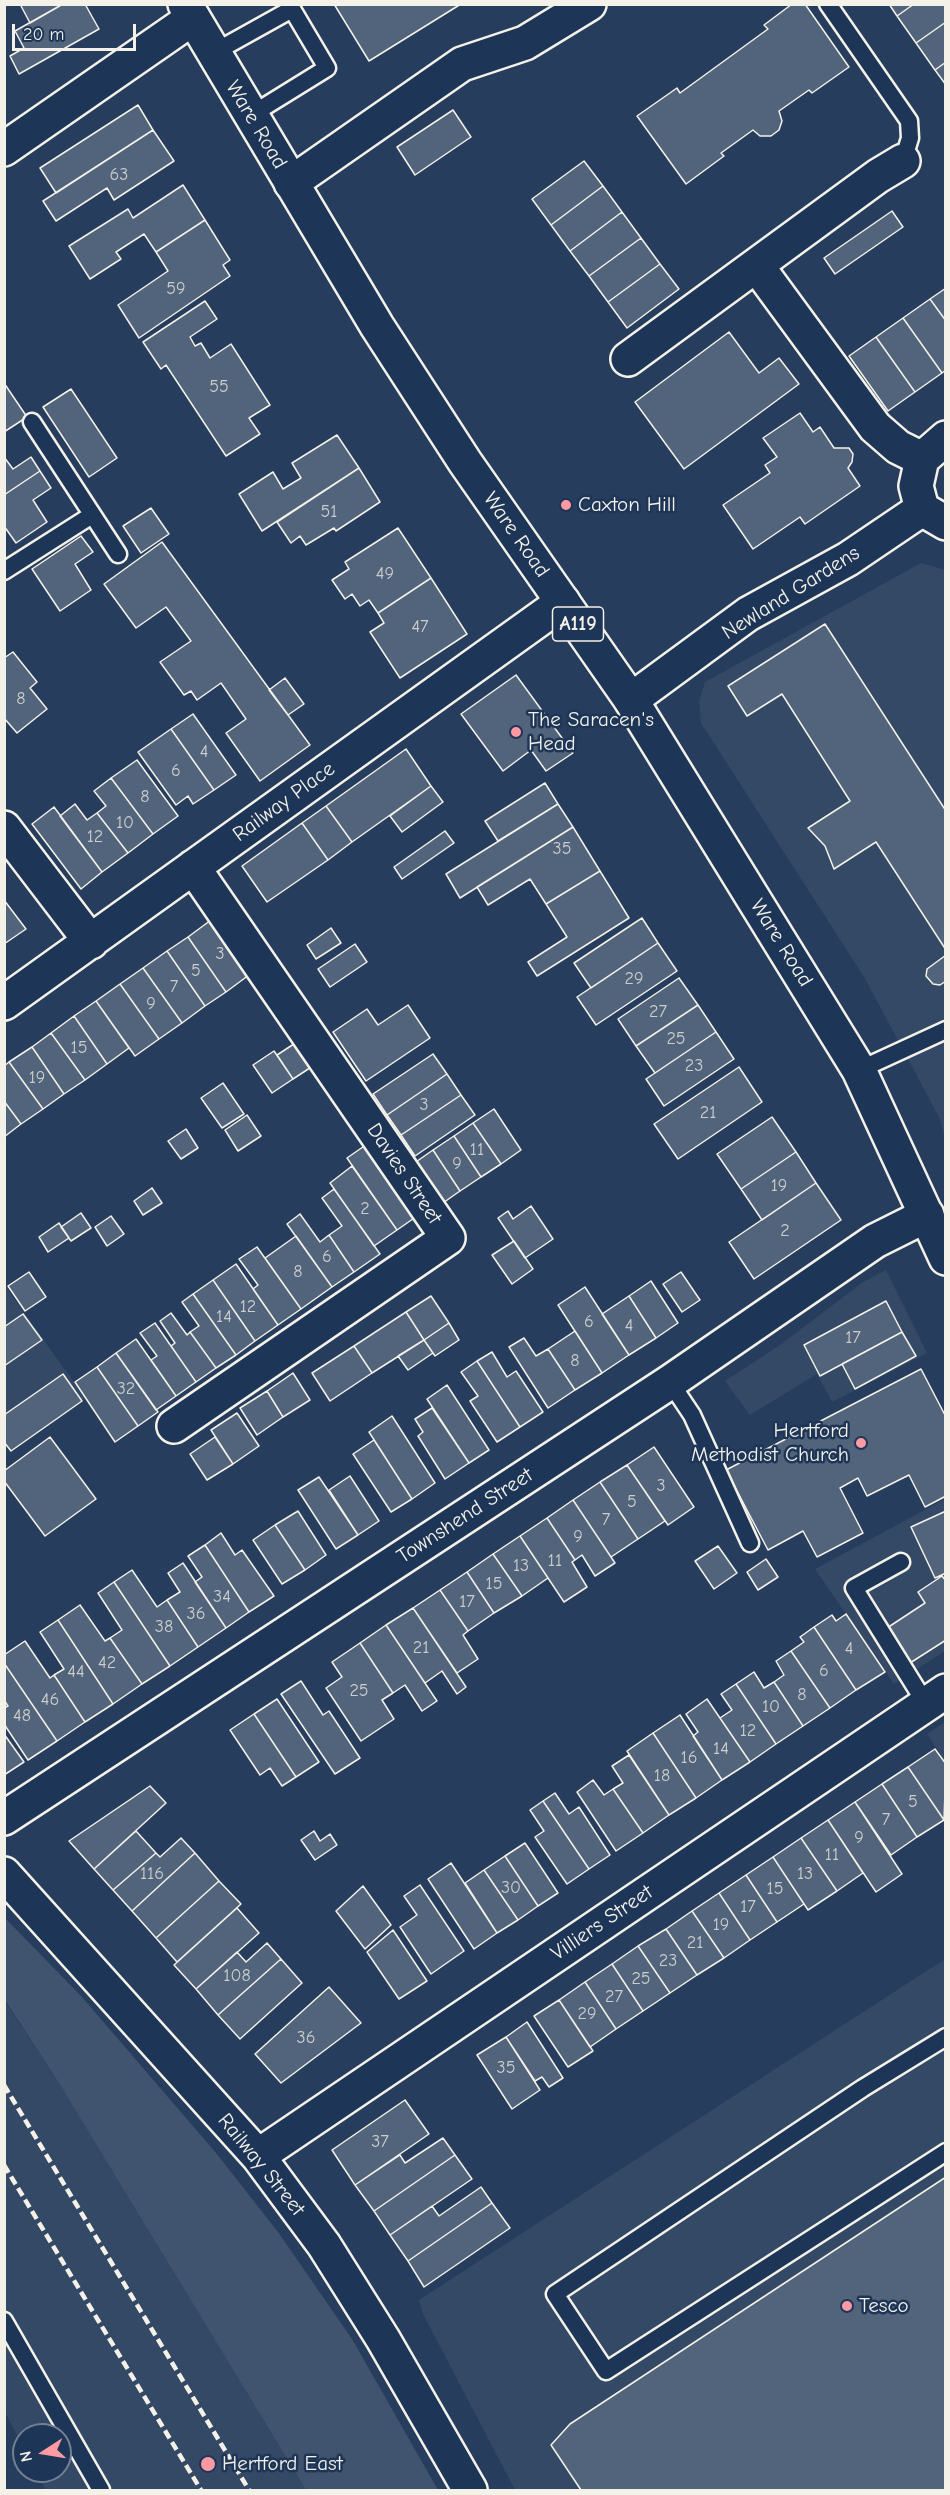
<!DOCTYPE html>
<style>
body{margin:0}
#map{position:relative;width:950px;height:2495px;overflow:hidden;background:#263d5d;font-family:"Comic Neue",sans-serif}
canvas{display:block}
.frame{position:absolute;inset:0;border:6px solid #f4f1e8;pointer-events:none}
.north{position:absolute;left:12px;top:2423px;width:60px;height:60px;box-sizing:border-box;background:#1d3557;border:2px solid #738091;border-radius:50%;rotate:258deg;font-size:16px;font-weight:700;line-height:24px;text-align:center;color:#f4f1e8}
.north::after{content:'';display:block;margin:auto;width:21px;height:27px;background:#ff9aa2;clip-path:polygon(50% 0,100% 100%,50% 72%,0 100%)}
.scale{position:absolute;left:12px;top:24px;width:124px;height:27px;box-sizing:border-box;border:3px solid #f4f1e8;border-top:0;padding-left:8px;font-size:18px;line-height:21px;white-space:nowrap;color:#f4f1e8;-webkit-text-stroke:4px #1d3557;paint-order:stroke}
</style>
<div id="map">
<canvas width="950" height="2495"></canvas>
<div class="frame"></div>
<div class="north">N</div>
<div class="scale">20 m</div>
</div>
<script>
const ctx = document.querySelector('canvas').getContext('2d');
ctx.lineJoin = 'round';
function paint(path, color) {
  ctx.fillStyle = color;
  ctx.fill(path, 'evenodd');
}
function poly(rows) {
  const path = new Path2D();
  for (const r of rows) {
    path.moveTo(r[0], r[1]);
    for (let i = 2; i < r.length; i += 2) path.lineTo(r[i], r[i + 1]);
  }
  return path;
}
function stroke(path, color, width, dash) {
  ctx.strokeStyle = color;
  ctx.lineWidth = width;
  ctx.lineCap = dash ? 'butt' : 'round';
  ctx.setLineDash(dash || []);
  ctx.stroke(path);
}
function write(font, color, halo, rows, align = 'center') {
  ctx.font = font + ' "Comic Neue",sans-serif';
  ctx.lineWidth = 5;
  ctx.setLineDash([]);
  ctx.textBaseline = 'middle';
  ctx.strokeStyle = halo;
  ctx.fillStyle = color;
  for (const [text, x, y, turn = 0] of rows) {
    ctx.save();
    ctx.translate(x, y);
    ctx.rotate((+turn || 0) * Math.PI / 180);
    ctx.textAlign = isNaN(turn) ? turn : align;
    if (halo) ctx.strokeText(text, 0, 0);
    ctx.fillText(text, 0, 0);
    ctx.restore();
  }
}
const built = poly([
 [921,563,945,570,945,1137,939,1117,864,977,701,723,699,701,705,682],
 [886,1270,927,1353,832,1402,817,1374,750,1415,725,1381,780,1345,863,1282],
 [4,1284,85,1398,11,1451,4,1442],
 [945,1499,945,1651,894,1684,815,1569],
 [945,1722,945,1761,927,1734],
 [945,1959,945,2490,515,2490,423,2314,419,2300],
 [4,2000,57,2080,306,2490,46,2490,35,2471,60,2471,60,2435,24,2435,24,2449,5,2412]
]);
const green = poly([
 [5,1918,82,1997,216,2153,278,2232,352,2339,438,2490,306,2490,57,2080,5,2000]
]);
const building = poly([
 [20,4,63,4,30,23,20,4],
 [63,4,85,4,99,29,19,74,10,56,24,48,15,31,63,4],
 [334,4,461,4,369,61,334,4],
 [792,4,805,4,849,67,812,93,809,90,779,111,782,121,779,130,771,136,760,136,753,130,721,153,724,156,686,184,637,116,677,88,680,93,768,29,764,25,792,4],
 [889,4,914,4,897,16,889,4],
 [914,4,946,4,946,22,916,43,897,16,914,4],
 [946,22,946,62,935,70,916,43,946,22],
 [946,62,946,85,935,70,946,62],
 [138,105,153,130,56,193,40,168,138,105],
 [453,110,471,137,415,175,397,147,453,110],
 [153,130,174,161,114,200,107,188,56,221,43,201,153,130],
 [584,161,603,186,551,225,532,199,584,161],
 [183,185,205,220,156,252,144,234,116,252,121,259,90,279,69,246,128,209,133,218,183,185],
 [603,186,622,212,570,251,551,225,603,186],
 [892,211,903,227,835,274,824,258,892,211],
 [622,212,641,238,589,276,570,251,622,212],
 [205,220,230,260,223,265,230,276,139,338,118,305,168,271,156,252,205,220],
 [641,238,660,264,608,302,589,276,641,238],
 [660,264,679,289,627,328,608,302,660,264],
 [946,288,946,321,930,299,946,288],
 [930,299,946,321,946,370,942,373,903,318,930,299],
 [205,301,217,319,190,337,195,346,201,343,210,358,231,344,270,405,249,418,260,434,226,456,166,365,161,369,143,342,205,301],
 [903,318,942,373,915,392,876,337,903,318],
 [729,332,759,373,779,358,799,384,684,469,635,402,729,332],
 [876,337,915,392,888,411,849,356,876,337],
 [4,383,27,417,4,432,4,383],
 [71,389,117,458,89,477,43,407,71,389],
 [800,413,813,432,820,427,834,448,849,448,853,454,852,462,848,468,860,486,805,524,800,517,753,549,723,505,770,473,765,465,777,457,763,438,800,413],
 [337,435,359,468,262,531,239,494,273,472,283,489,301,478,292,463,337,435],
 [4,457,13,469,31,457,40,471,4,495,4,457],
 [359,468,380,502,336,531,334,528,306,545,300,536,291,543,277,522,359,468],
 [40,471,51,488,33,500,47,522,16,543,4,526,4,495,40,471],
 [151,508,169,534,141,553,123,526,151,508],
 [398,528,431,578,378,613,369,600,360,606,352,594,345,599,332,580,349,569,345,562,398,528],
 [81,536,93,552,75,564,91,590,60,611,32,569,81,536],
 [162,542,310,745,260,781,226,733,246,719,221,683,197,700,191,691,184,695,160,662,191,641,166,607,136,628,104,584,162,542],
 [431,578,467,634,400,678,370,632,384,623,378,613,431,578],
 [825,624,946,811,946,950,876,842,834,869,825,846,808,828,850,801,782,694,747,716,728,686,825,624],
 [13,652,37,682,30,688,47,709,17,733,4,718,4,658,13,652],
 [516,675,573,753,546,771,531,750,503,771,461,714,516,675],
 [285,678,304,704,288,715,269,690,285,678],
 [193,714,236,775,214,790,171,729,193,714],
 [171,729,214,790,193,804,188,796,176,805,138,752,171,729],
 [406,749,431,786,352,842,326,806,406,749],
 [137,760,178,816,153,834,111,778,137,760],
 [111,778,153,834,128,853,97,813,106,806,94,791,111,778],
 [545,783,558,804,498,841,485,821,545,783],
 [431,786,443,802,402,832,390,816,431,786],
 [75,804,87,820,97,813,128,853,102,872,60,816,75,804],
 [558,804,573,827,460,898,446,874,558,804],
 [326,806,352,842,328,860,302,823,326,806],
 [54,807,102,872,81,889,32,824,54,807],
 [302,823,328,860,267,902,242,866,302,823],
 [573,827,600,871,546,904,530,879,488,905,477,887,573,827],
 [445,831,454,843,402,879,394,867,445,831],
 [600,871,629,918,537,976,528,962,567,937,546,904,600,871],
 [4,900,26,929,4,944,4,900],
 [215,917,253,972,226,992,188,937,215,917],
 [642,918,658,943,591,988,574,963,642,918],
 [331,928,341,943,316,959,307,945,331,928],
 [188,937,226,992,205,1006,167,951,188,937],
 [658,943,677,971,596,1025,577,997,658,943],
 [355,944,367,962,330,987,318,969,355,944],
 [167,951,205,1006,182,1023,143,968,167,951],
 [946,955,946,981,940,985,933,984,926,976,927,969,946,955],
 [143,968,182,1023,159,1039,120,984,143,968],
 [679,978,698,1005,636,1046,618,1019,679,978],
 [120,984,159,1039,135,1056,96,1001,120,984],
 [96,1001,129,1048,107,1064,74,1016,96,1001],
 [408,1005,430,1038,366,1081,333,1032,367,1009,378,1025,408,1005],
 [698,1005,716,1032,655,1073,636,1046,698,1005],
 [74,1016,107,1064,85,1080,51,1033,74,1016],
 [716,1032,734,1059,664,1106,646,1079,716,1032],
 [51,1033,85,1080,64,1094,32,1047,51,1033],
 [300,1040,316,1064,293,1079,277,1055,300,1040],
 [32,1047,64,1094,43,1109,9,1062,32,1047],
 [274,1051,293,1079,272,1093,253,1065,274,1051],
 [433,1054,447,1074,387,1115,373,1094,433,1054],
 [9,1062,43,1109,21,1124,4,1101,4,1066,9,1062],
 [739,1067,762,1102,678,1159,654,1124,739,1067],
 [447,1074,461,1095,401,1135,387,1115,447,1074],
 [223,1083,244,1114,222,1128,201,1098,223,1083],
 [461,1095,475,1115,415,1156,401,1135,461,1095],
 [4,1101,21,1124,4,1137,4,1101],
 [494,1109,521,1150,501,1164,473,1123,494,1109],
 [247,1115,261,1136,238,1151,225,1130,247,1115],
 [772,1117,796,1152,741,1189,717,1154,772,1117],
 [473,1123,501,1164,481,1177,454,1136,473,1123],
 [186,1129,198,1148,181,1159,168,1141,186,1129],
 [454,1136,481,1177,460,1191,433,1150,454,1136],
 [370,1142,420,1214,397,1230,347,1158,370,1142],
 [433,1150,460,1191,440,1205,413,1164,433,1150],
 [796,1152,816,1183,762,1220,741,1189,796,1152],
 [352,1166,397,1230,374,1246,330,1183,352,1166],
 [816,1183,841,1220,754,1279,729,1242,816,1183],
 [152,1188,162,1203,143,1215,134,1201,152,1188],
 [334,1189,380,1254,354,1272,329,1235,342,1226,322,1198,334,1189],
 [531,1206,553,1239,525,1258,498,1218,508,1211,513,1219,531,1206],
 [81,1213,91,1228,71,1241,61,1227,81,1213],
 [300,1214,320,1242,329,1235,354,1272,332,1287,287,1224,300,1214],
 [111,1216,124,1234,107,1246,95,1227,111,1216],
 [59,1223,69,1238,48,1252,39,1237,59,1223],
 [296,1236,332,1287,301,1309,265,1258,296,1236],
 [514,1241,533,1269,512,1284,492,1255,514,1241],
 [257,1247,301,1309,278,1325,253,1289,258,1285,239,1259,257,1247],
 [236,1264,278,1325,255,1341,213,1280,236,1264],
 [29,1272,46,1297,25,1311,8,1286,29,1272],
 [681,1272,700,1300,682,1312,663,1284,681,1272],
 [213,1280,255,1341,236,1355,193,1294,213,1280],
 [651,1281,678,1323,656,1338,629,1296,651,1281],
 [585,1287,629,1355,602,1373,558,1305,585,1287],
 [193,1294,236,1355,216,1368,190,1332,199,1326,182,1302,193,1294],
 [431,1296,449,1323,424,1340,406,1312,431,1296],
 [629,1296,656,1338,629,1355,602,1314,629,1296],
 [886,1301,902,1332,820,1376,804,1345,886,1301],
 [406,1312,424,1340,372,1373,354,1346,406,1312],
 [171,1313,187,1335,190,1332,216,1368,196,1382,171,1346,175,1343,160,1321,171,1313],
 [23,1314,42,1340,4,1366,4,1327,23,1314],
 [155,1323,196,1382,176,1396,151,1360,157,1356,140,1333,155,1323],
 [449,1323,459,1340,435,1356,424,1340,449,1323],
 [575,1331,602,1373,575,1390,548,1349,575,1331],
 [902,1332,916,1356,855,1389,842,1364,902,1332],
 [524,1338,536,1356,548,1349,575,1390,548,1408,509,1347,524,1338],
 [136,1339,176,1396,156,1410,116,1353,136,1339],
 [424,1340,433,1353,408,1370,398,1356,424,1340],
 [354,1346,372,1373,330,1401,312,1373,354,1346],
 [492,1352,507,1377,516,1371,543,1412,520,1427,477,1361,492,1352],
 [116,1353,158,1412,138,1426,97,1367,116,1353],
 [477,1361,520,1427,497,1442,470,1401,478,1396,461,1372,477,1361],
 [97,1367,138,1426,115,1442,75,1382,97,1367],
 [921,1369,946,1417,946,1496,925,1507,909,1475,867,1496,858,1478,840,1488,863,1533,817,1557,803,1531,768,1550,726,1470,921,1369],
 [293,1373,310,1400,283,1417,267,1391,293,1373],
 [63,1374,82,1401,11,1451,4,1442,4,1415,63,1374],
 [447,1385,489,1450,469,1463,427,1399,447,1385],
 [267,1391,283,1417,257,1435,240,1408,267,1391],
 [432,1408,469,1463,445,1479,418,1436,423,1432,415,1419,432,1408],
 [237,1413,259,1446,233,1464,211,1430,237,1413],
 [392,1416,435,1483,412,1499,369,1432,392,1416],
 [50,1437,96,1499,45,1536,4,1481,4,1471,50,1437],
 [215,1437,233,1464,207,1480,190,1454,215,1437],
 [374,1440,412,1499,391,1512,353,1454,374,1440],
 [654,1447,694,1507,668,1525,627,1465,654,1447],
 [627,1465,665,1521,638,1539,600,1482,627,1465],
 [350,1476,379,1521,358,1535,329,1490,350,1476],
 [319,1477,358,1535,336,1549,298,1490,319,1477],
 [600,1482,638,1539,611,1557,573,1500,600,1482],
 [573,1500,615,1563,595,1576,582,1555,575,1560,547,1518,573,1500],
 [298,1511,326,1555,305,1570,275,1525,298,1511],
 [946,1511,946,1573,935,1578,911,1527,946,1511],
 [547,1518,575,1560,572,1562,587,1587,564,1602,520,1536,547,1518],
 [275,1525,305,1570,282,1584,253,1540,275,1525],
 [221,1533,235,1555,242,1550,274,1596,249,1612,205,1545,221,1533],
 [520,1536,548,1578,522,1596,493,1554,520,1536],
 [205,1545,249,1612,226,1628,195,1582,202,1577,188,1556,205,1545],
 [718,1546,737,1573,714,1589,695,1561,718,1546],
 [493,1554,522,1596,494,1613,467,1572,493,1554],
 [766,1559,778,1577,758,1590,747,1572,766,1559],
 [183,1563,226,1628,198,1647,167,1600,180,1592,168,1573,183,1563],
 [132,1570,157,1607,167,1600,198,1647,170,1666,114,1582,132,1570],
 [467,1572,494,1613,468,1631,440,1590,467,1572],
 [942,1576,946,1581,946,1640,910,1663,887,1628,925,1603,918,1592,942,1576],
 [114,1582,170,1666,142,1684,110,1638,122,1630,98,1593,114,1582],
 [440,1590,468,1631,463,1635,478,1659,457,1673,413,1608,440,1590],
 [80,1605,105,1641,110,1638,142,1684,113,1704,58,1620,80,1605],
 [413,1608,466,1687,457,1694,442,1671,425,1683,386,1625,413,1608],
 [846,1614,885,1672,856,1690,814,1627,832,1615,836,1621,846,1614],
 [58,1620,113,1704,85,1722,54,1675,64,1669,40,1632,58,1620],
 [386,1625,437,1701,422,1711,405,1685,393,1693,360,1643,386,1625],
 [814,1627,856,1690,830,1708,791,1651,804,1642,800,1637,814,1627],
 [25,1641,50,1678,54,1675,85,1722,57,1741,4,1663,4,1655,25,1641],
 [360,1643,393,1693,382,1700,394,1719,361,1741,326,1688,342,1677,332,1662,360,1643],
 [791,1651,830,1708,803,1726,774,1682,784,1675,776,1661,791,1651],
 [4,1663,57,1741,28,1760,4,1724,4,1708,8,1706,4,1700,4,1663],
 [754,1672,764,1688,774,1682,803,1726,776,1744,736,1684,754,1672],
 [301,1681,323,1715,329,1711,360,1758,335,1774,281,1694,301,1681],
 [736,1684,776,1744,750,1762,720,1718,732,1710,721,1694,736,1684],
 [277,1699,319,1762,296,1777,254,1714,277,1699],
 [707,1699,750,1762,722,1780,693,1736,698,1732,686,1714,707,1699],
 [254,1714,296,1777,282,1786,270,1768,260,1775,230,1730,254,1714],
 [680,1715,722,1780,696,1798,653,1733,680,1715],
 [653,1733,696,1798,669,1815,627,1751,653,1733],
 [4,1734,24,1762,4,1775,4,1734],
 [935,1749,946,1764,944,1820,908,1767,935,1749],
 [629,1755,669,1815,643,1833,613,1789,623,1783,612,1766,629,1755],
 [908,1767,944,1820,917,1837,882,1784,908,1767],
 [593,1780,604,1795,613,1789,643,1833,616,1851,577,1792,593,1780],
 [882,1784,917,1837,891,1855,855,1802,882,1784],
 [150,1786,166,1803,94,1869,69,1841,150,1786],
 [555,1793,569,1814,579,1807,610,1855,589,1869,543,1801,555,1793],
 [543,1801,589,1869,567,1884,535,1837,544,1831,530,1810,543,1801],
 [855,1802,902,1874,876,1892,828,1820,855,1802],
 [828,1820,863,1873,837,1891,801,1838,828,1820],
 [136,1831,156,1853,113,1890,94,1869,136,1831],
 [314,1831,320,1841,330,1834,337,1845,315,1860,301,1840,314,1831],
 [181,1838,195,1853,132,1911,113,1890,156,1853,160,1857,181,1838],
 [801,1838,837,1891,808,1910,773,1857,801,1838],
 [525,1843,558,1893,538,1906,505,1856,525,1843],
 [195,1853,219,1881,156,1938,132,1911,195,1853],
 [505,1856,538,1906,518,1920,484,1870,505,1856],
 [773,1857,804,1904,777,1922,746,1875,773,1857],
 [451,1863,497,1933,474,1949,428,1879,451,1863],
 [484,1870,518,1920,497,1933,465,1883,484,1870],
 [746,1875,777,1922,750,1940,719,1893,746,1875],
 [219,1881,241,1904,177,1962,156,1938,219,1881],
 [420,1885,464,1951,431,1974,400,1927,417,1915,404,1896,420,1885],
 [363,1886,391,1925,365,1949,336,1911,363,1886],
 [719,1893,750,1940,724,1958,692,1911,719,1893],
 [237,1908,259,1933,196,1989,174,1965,237,1908],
 [692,1911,724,1958,697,1975,666,1929,692,1911],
 [666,1929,697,1975,670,1993,638,1946,666,1929],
 [393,1930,427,1981,399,1999,367,1952,393,1930],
 [267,1943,281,1959,218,2015,196,1989,237,1952,246,1962,267,1943],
 [638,1946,670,1993,643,2011,612,1964,638,1946],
 [281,1959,302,1983,240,2039,218,2015,281,1959],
 [612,1964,643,2011,616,2029,585,1982,612,1964],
 [585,1982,616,2029,590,2047,559,2000,585,1982],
 [329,1987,361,2023,281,2083,255,2054,329,1987],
 [559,2000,593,2051,568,2067,534,2016,559,2000],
 [527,2022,563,2078,549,2087,542,2077,535,2081,506,2037,527,2022],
 [506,2037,540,2090,512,2109,477,2055,506,2037],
 [405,2100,429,2134,355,2185,332,2150,405,2100],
 [443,2138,455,2155,374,2211,355,2185,400,2155,405,2163,443,2138],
 [455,2155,472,2179,390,2235,374,2211,455,2155],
 [946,2177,946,2490,581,2490,551,2445,570,2424,946,2177],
 [481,2187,492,2203,408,2261,390,2235,432,2206,439,2216,481,2187],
 [492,2203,510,2228,424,2287,408,2261,492,2203]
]);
const lane = poly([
 [828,4,909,121,910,138,903,161],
 [213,53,292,9,327,68,251,115],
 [32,422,118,554],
 [4,571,92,515],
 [859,1070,946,1030],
 [670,1382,692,1415,750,1543],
 [901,1562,854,1588,926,1704],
 [946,2037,863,2088,555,2294,606,2371,946,2152],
 [4,2321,101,2490]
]);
const street = poly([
 [4,149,193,18],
 [291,183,462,64,525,43,589,4],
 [757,266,875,427,898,447,922,459],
 [628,359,878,176,903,161],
 [946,438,922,459,916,486,922,509,946,523],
 [631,700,748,614,848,559,922,509],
 [4,828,91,942],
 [4,1003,563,602],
 [174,1426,448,1238,193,867],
 [4,1818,670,1382,875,1241,927,1215],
 [4,1874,258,2156,324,2245,383,2339,470,2490],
 [258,2156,946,1691]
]);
const primary = poly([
 [185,4,377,326,465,462,631,700,859,1070,946,1258]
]);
const rail = poly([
 [4,2085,249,2490],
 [4,2165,201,2490]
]);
const markers = [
 [566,505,6,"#ff9aa2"],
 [516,732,6,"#ff9aa2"],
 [861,1443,6,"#ff9aa2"],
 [847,2306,6,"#ff9aa2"],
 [208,2464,8,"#ff9aa2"]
];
const numberNames = [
 ["63",119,175],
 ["59",176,289],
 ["55",219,387],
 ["51",329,512],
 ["49",385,574],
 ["47",420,627],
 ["8",21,699],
 ["4",204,752],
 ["6",176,771],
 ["8",145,797],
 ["10",125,823],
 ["12",95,837],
 ["35",562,849],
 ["3",220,954],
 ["5",196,971],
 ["29",634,979],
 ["7",174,987],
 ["9",151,1004],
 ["27",658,1012],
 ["25",676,1039],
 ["15",79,1048],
 ["23",694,1066],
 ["19",37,1078],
 ["3",424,1105],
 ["21",708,1113],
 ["11",477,1150],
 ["9",457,1164],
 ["19",779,1186],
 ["2",365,1209],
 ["2",785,1231],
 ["6",327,1257],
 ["8",298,1272],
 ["12",248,1307],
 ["14",224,1317],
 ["6",589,1322],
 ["4",629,1326],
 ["17",853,1338],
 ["8",575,1361],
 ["32",126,1389],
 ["3",661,1486],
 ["5",632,1502],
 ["7",606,1520],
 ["9",578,1537],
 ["11",555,1561],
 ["13",521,1566],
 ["15",494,1584],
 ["34",222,1597],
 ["17",467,1602],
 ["36",196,1614],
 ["38",164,1627],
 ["21",421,1648],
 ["4",849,1649],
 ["42",107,1663],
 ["6",824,1671],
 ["44",76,1672],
 ["25",359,1691],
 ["8",802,1695],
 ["46",50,1700],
 ["10",771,1707],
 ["48",22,1716],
 ["12",748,1731],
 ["14",721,1749],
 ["16",689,1758],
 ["18",662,1776],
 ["5",913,1802],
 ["7",886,1820],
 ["9",859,1838],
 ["11",832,1855],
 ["116",152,1874],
 ["13",805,1874],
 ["30",511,1888],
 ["15",775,1889],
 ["17",748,1907],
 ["19",721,1925],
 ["21",695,1943],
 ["23",668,1961],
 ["108",237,1976],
 ["25",641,1979],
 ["27",614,1997],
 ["29",587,2014],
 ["36",306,2038],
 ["35",506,2068],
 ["37",380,2142]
];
const shields = [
 [578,624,51]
];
const shieldNames = [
 ["A119",578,624]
];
const streetNames = [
 ["Ware Road",256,125,59],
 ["Ware Road",516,535,55],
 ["Newland Gardens",791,593,-32],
 ["Railway Place",284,802,-36],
 ["Ware Road",781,943,58],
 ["Davies Street",404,1174,56],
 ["Townshend Street",465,1516,-33],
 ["Villiers Street",602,1923,-34],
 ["Railway Street",261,2165,51]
];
const poiNames = [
 ["Caxton Hill",578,505],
 ["The Saracen's",528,720],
 ["Head",528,744],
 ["Hertford",849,1431,"right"],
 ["Methodist Church",849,1455,"right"],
 ["Tesco",859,2306],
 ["Hertford East",222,2464]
];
paint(built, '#334966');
paint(green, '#40546f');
paint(building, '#52647b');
stroke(building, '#f4f1e8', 1.5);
stroke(lane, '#f4f1e8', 21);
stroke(street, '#f4f1e8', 38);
stroke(primary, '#f4f1e8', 38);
stroke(lane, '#1d3557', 16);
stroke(street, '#1d3557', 33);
stroke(primary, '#1d3557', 33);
stroke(rail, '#f4f1e8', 4.5, [9, 4.5]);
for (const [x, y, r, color] of markers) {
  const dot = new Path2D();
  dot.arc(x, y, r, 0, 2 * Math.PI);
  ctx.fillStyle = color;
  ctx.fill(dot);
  stroke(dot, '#1d3557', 2);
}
write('18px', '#cccecd', null, numberNames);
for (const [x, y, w] of shields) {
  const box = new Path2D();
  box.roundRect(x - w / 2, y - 17, w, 34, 4.5);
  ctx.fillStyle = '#1d3557';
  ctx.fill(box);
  stroke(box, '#f4f1e8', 1.5);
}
write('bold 20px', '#f4f1e8', null, shieldNames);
write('21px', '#f4f1e8', '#1d3557', streetNames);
write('21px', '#f4f1e8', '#1d3557', poiNames, 'left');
</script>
